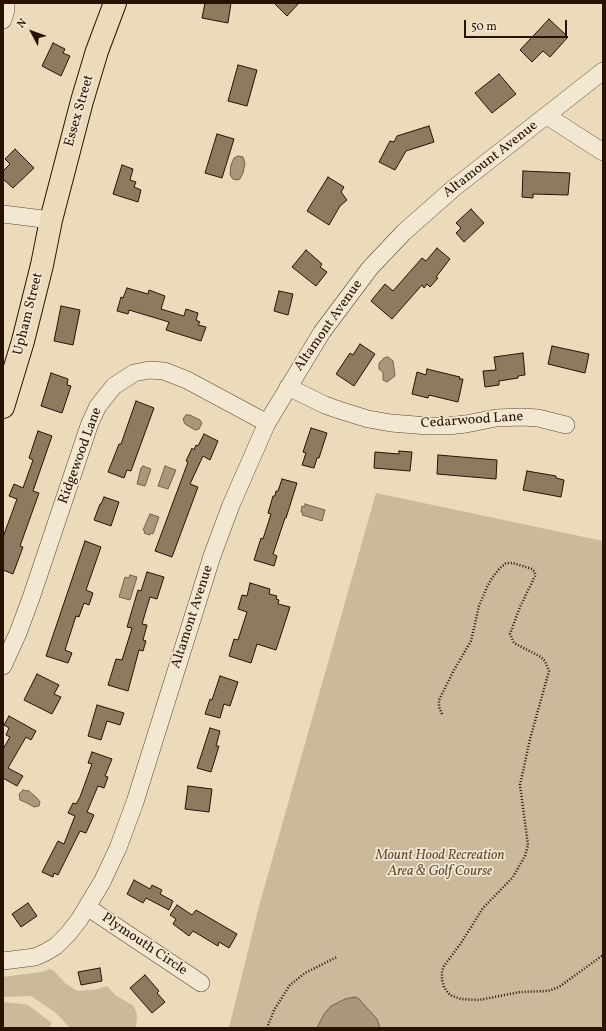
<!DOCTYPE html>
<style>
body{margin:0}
#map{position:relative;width:606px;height:1031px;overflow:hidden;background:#ebdbba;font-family:Vollkorn,serif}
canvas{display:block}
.frame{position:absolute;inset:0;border:4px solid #281201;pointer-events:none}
.north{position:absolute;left:12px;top:12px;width:40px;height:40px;-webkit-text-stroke:3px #f2e8d2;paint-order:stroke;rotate:311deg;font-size:11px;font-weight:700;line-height:16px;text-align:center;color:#281201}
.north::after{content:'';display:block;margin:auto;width:14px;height:18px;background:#281201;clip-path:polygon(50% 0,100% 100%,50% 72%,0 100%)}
.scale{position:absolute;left:464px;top:20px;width:103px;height:18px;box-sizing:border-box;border:2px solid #281201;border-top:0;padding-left:5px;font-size:12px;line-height:14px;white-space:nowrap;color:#281201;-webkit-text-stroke:3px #f2e8d2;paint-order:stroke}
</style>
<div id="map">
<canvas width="606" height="1031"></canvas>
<div class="frame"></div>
<div class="north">N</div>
<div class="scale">50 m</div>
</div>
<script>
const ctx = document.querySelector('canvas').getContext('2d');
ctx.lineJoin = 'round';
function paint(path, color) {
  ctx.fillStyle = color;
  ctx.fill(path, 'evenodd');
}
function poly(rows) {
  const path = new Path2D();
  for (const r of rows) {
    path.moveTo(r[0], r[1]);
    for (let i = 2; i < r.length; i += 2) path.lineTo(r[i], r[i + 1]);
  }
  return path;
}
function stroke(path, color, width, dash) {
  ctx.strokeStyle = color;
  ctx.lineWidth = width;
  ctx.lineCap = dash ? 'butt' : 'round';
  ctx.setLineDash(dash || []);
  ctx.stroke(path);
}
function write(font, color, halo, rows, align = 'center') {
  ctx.font = font + ' Vollkorn,serif';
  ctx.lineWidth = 3.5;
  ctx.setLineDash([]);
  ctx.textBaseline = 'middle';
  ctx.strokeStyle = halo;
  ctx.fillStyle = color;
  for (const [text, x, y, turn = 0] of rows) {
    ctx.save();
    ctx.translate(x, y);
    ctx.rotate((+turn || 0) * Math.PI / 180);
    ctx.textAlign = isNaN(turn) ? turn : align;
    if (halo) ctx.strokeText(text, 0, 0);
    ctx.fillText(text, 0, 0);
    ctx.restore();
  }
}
const green = poly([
 [376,493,603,541,603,1028,229,1028,259,906],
 [50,969,54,971,65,983,77,991,99,989,107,986,115,995,134,1006,137,1015,136,1028,70,1028,56,1013,31,996,3,997,3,977,41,972],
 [3,1002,23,1004,28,1005,52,1023,50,1026,51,1028,3,1028]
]);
const water = poly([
 [238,156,243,157,245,163,243,173,240,179,237,180,233,179,230,175,231,165,234,158,238,156],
 [388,357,393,361,395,376,387,382,383,380,383,372,379,369,379,363,384,358,388,357],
 [186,415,190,415,200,420,202,423,199,429,195,430,185,424,183,419,186,415],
 [143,466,151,469,145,486,137,484,141,468,143,466],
 [165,466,176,470,168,489,158,486,165,466],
 [305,504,325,510,322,521,302,515,303,513,301,512,302,506,305,507,305,504],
 [150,514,159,517,153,534,151,533,150,535,144,533,145,531,143,530,150,514],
 [130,575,137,577,130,600,119,597,125,577,129,578,130,575],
 [23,790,29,791,37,798,40,802,39,806,34,807,27,803,20,800,19,794,23,790],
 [355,997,359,999,377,1019,380,1028,317,1028,324,1014,331,1006,345,999,355,997]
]);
const building = poly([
 [205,3,231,3,228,23,202,18,205,3],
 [274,3,299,3,287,16,274,3],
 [549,19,568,37,550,57,543,51,532,62,520,50,549,19],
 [53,43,65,49,63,53,70,56,61,76,42,66,53,43],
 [238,65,257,70,247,106,228,101,238,65],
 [499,74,516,94,492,113,475,93,499,74],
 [429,126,434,142,406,151,395,170,379,162,390,141,394,142,397,136,429,126],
 [217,134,234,139,222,178,205,173,217,134],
 [15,149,34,168,13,188,3,179,3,171,10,164,5,159,15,149],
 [122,165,133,169,130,180,136,182,134,187,141,190,138,202,113,194,122,165],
 [523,171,570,173,568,195,533,194,533,198,522,197,523,171],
 [328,177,344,187,341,192,347,200,340,206,329,225,307,211,328,177],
 [471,209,484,223,464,242,456,233,461,228,456,223,471,209],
 [437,248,450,259,436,277,438,278,430,287,427,284,424,288,422,285,392,319,371,301,385,284,393,291,422,258,426,261,437,248],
 [306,250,322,264,320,267,327,272,316,286,292,267,306,250],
 [127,288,148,294,149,290,165,296,161,309,184,316,186,309,198,313,196,320,200,322,198,325,206,327,201,341,166,330,169,322,129,310,128,314,117,311,121,297,123,298,127,288],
 [279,291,293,294,288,315,274,311,279,291],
 [61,306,80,310,73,345,54,341,61,306],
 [360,344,375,354,354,386,336,374,350,353,353,355,360,344],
 [552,346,589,354,585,373,548,364,552,346],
 [523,353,525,375,518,376,518,378,499,381,499,385,485,387,483,371,496,370,494,357,523,353],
 [427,369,460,377,459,379,463,379,458,402,429,395,428,398,412,394,417,372,426,375,427,369],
 [51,373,68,379,67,385,71,386,62,413,41,406,51,373],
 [136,401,154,408,131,471,127,470,124,478,108,472,119,444,121,444,136,401],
 [311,428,327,433,319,458,317,458,314,468,302,465,306,453,303,452,311,428],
 [38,431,52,436,33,491,39,493,20,546,23,547,13,574,3,570,3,537,17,499,9,496,14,484,23,488,33,460,29,458,38,431],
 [204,434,218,441,210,460,203,456,190,484,198,487,172,557,155,551,188,462,186,461,192,448,194,450,196,445,198,446,204,434],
 [399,451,412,452,410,471,374,468,375,452,399,454,399,451],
 [438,455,497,460,496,479,437,474,438,455],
 [527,471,556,476,556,478,564,480,561,497,523,490,527,471],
 [282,479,297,483,286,518,285,518,273,554,277,556,274,566,254,560,261,538,263,539,271,514,268,513,273,496,275,496,276,491,278,491,282,479],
 [104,497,119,502,111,526,94,520,100,504,101,504,104,497],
 [85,541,101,547,86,590,93,593,89,605,84,603,79,617,76,616,65,650,72,653,68,663,46,656,85,541],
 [147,572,164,577,157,599,150,597,142,624,147,625,143,640,146,641,143,651,139,650,128,691,108,685,116,659,122,660,132,628,127,627,138,590,141,591,147,572],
 [250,583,270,589,269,594,277,596,276,599,279,600,278,604,290,607,276,650,257,644,251,663,229,656,234,639,238,640,247,612,238,609,242,595,247,596,250,583],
 [37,674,59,685,54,694,61,697,52,714,24,700,37,674],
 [220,676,238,682,230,706,224,704,220,718,205,714,210,699,212,700,220,676],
 [97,705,124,713,120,725,107,721,101,740,88,736,97,705],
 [9,716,36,731,31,740,26,737,8,768,23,776,17,786,3,778,3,749,10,737,6,735,9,728,4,725,9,716],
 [210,728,220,731,216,746,219,746,211,772,197,768,210,728],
 [92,752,112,759,105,776,108,777,104,788,98,786,87,812,94,815,86,833,80,831,58,875,54,873,53,877,42,872,58,841,64,844,75,816,68,813,73,803,76,804,80,797,92,764,88,763,92,752],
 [188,786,212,789,209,812,185,809,188,786],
 [134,880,150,889,152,885,162,890,160,894,173,901,169,910,146,898,143,903,127,894,134,880],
 [28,903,37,916,21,927,12,914,28,903],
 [177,905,192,915,196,910,237,934,229,948,219,942,218,946,193,931,189,936,173,924,176,919,170,915,177,905],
 [100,968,102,981,81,985,78,972,100,968],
 [145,975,159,991,157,993,165,1002,152,1013,130,988,145,975]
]);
const path = poly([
 [442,714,439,707,439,700,454,670,471,641,479,606,487,587,492,578,500,568,506,563,513,563,532,569,535,572,535,576,520,607,510,634,514,643,541,657,545,661,549,671,530,739,520,785,528,845,525,856,513,877,483,908,461,943,444,966,442,971,442,980,444,987,448,993,452,996,461,999,479,1000,520,992,548,991,559,987,603,955],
 [267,1028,274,1010,290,985,305,973,337,957]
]);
const minor = poly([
 [3,20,6,10,6,3],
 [547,116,603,152],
 [3,214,51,220],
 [288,387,325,405,339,410,368,419,391,423,428,426,448,426,466,424,496,418,522,417,538,418,566,425],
 [3,666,18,633,31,598,90,423,98,406,114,386,134,373,149,370,164,371,187,380,267,423],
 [87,907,201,983],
 [3,961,35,957,46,952,56,946,68,934,79,920,102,882,118,848,135,802,212,556,231,505,267,423,322,332,370,268,404,232,454,188,603,71]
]);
const major = poly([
 [3,407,23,341,42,265,51,220,82,101,97,51,115,3]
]);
const streetNames = [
 ["Essex Street",80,111,-74],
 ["Altamount Avenue",491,160,-38],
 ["Upham Street",29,314,-76],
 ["Altamont Avenue",329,326,-55],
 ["Cedarwood Lane",472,421,-4],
 ["Ridgewood Lane",81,456,-70],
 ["Altamont Avenue",193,617,-72],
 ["Plymouth Circle",144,945,34]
];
const parkNames = [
 ["Mount Hood Recreation",440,856],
 ["Area & Golf Course",440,872]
];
paint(green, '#cab99b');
paint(water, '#a9977b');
stroke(water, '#75624a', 1);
paint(building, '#8d7b61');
stroke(building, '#281201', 1);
stroke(minor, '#59442f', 18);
stroke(major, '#281201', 24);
stroke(path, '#281201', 2.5, [1, 2]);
stroke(minor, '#f2e8d2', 17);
stroke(major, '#ebdbba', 22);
write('14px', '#281201', '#f2e8d2', streetNames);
write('italic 14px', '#614c37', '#f2e8d2', parkNames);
</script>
